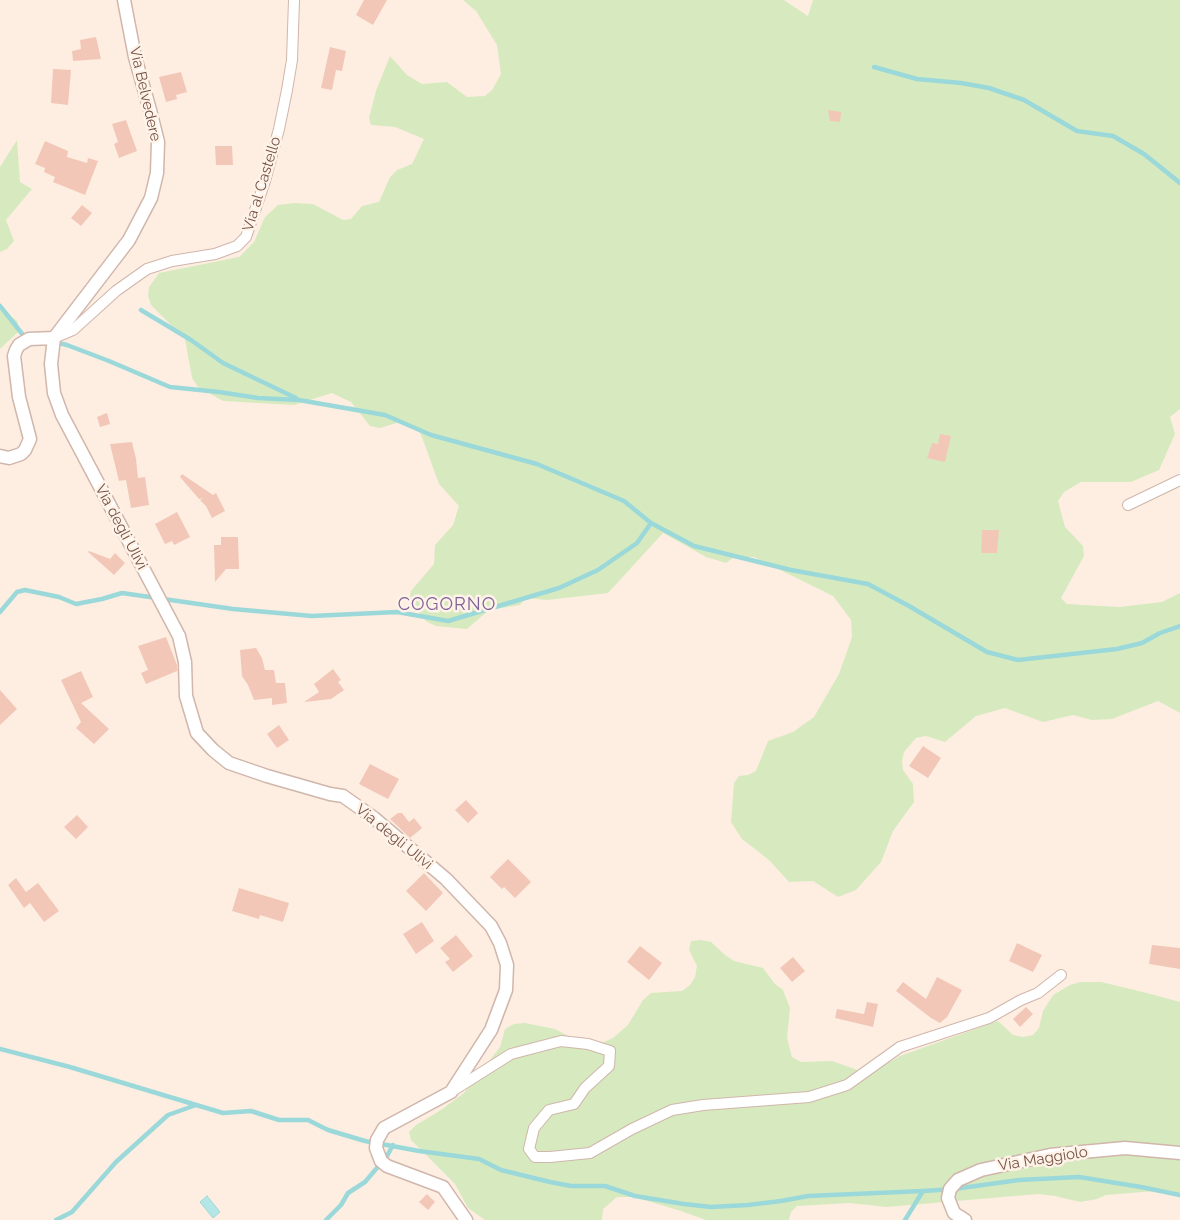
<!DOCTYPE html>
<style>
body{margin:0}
canvas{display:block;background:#fdeee1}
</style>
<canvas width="1180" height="1220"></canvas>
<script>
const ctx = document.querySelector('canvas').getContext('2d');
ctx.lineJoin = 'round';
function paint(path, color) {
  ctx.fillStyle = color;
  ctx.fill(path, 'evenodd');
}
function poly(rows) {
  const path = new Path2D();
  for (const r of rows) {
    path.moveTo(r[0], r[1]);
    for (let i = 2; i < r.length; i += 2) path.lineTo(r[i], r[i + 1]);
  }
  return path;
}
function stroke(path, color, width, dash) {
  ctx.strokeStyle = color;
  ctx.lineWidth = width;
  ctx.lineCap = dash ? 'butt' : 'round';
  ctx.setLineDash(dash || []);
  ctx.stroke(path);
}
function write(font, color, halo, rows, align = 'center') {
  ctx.font = font + ' Raleway,sans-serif';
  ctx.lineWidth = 5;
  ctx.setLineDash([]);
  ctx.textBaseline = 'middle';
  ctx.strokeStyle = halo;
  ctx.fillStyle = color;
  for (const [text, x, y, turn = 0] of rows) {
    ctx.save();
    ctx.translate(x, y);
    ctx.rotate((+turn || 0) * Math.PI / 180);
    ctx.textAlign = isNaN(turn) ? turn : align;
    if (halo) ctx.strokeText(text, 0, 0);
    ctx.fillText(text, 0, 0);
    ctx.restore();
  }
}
const green = poly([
 [463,0,784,0,808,16,813,0,1180,0,1180,409,1170,417,1175,434,1159,470,1131,482,1081,482,1064,492,1058,501,1065,527,1083,546,1084,556,1061,598,1067,604,1119,607,1162,602,1180,593,1180,713,1158,701,1112,719,1092,720,1073,715,1043,722,1005,708,976,716,945,742,926,736,916,738,904,752,902,761,903,770,913,784,914,802,893,831,881,862,856,890,838,897,813,881,789,882,769,860,742,839,731,822,734,783,739,776,748,775,756,771,768,741,793,732,814,717,839,674,852,637,851,620,833,596,754,557,734,557,726,563,706,557,663,533,608,593,547,600,526,598,520,605,489,610,467,629,436,626,427,622,409,600,411,591,434,564,435,545,453,525,459,506,439,484,419,429,400,422,380,428,370,426,351,402,332,393,294,405,223,401,198,387,192,378,185,339,151,305,148,296,149,287,159,273,239,257,254,242,265,217,278,205,295,203,313,204,343,220,351,219,362,206,379,202,390,177,397,170,412,164,424,139,395,127,371,125,369,118,376,91,390,56,407,75,422,84,447,82,467,97,485,96,492,90,501,74,497,45,476,11],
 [17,140,20,182,32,189,6,220,14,241,7,249,0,252,0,167],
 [0,307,17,321,19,331,0,349],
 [701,940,711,942,725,955,734,961,763,968,775,984,783,990,790,1008,787,1038,792,1057,801,1062,832,1061,869,1074,900,1056,998,1021,1013,1035,1023,1037,1033,1035,1039,1028,1043,1011,1053,995,1070,985,1080,982,1101,982,1147,993,1180,1002,1180,1198,1168,1190,1106,1195,1097,1199,1080,1202,1055,1196,1038,1194,887,1207,849,1203,797,1206,791,1212,789,1220,706,1220,678,1210,634,1197,617,1197,603,1209,602,1220,485,1220,468,1208,455,1184,411,1140,409,1132,416,1125,441,1110,464,1093,500,1047,505,1029,514,1024,525,1023,555,1029,574,1039,594,1045,604,1042,613,1038,628,1025,643,1000,651,993,682,991,690,985,695,977,697,966,689,950,691,941]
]);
const water = poly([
 [207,1196,220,1212,213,1218,200,1202,207,1196]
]);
const stream = poly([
 [874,67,917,79,961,83,989,88,1024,100,1077,131,1113,136,1144,154,1180,183],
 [0,306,23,335,27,336],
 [141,310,191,340,223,363,296,398],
 [54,342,67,345,109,361,170,387,219,392,258,398,299,400,385,415,431,435,537,464,624,501,651,523,694,546,791,570,868,584,909,606,987,652,1018,660,1117,649,1142,643,1160,633,1180,626],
 [0,612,17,592,25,590,59,597,76,604,102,599,122,593,233,609,312,616,397,612,448,621,559,588,598,570,637,543,651,523],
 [0,1049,70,1067,223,1113,251,1111,279,1120,308,1120,328,1130,365,1141,419,1151,479,1159,501,1170,550,1182,571,1186,605,1186,635,1196,684,1204,711,1207,748,1205,781,1201,808,1196,923,1191,954,1189,1019,1180,1079,1177,1141,1187,1180,1195],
 [56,1220,72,1212,116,1162,168,1115,196,1105],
 [326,1220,341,1205,348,1193,365,1182,387,1156,393,1145],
 [905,1220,923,1191]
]);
const building = poly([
 [364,0,387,0,373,25,356,15],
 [96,37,101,59,73,61,72,51,81,49,80,40],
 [330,47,346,51,342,71,336,70,332,90,321,88],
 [53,69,71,70,68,105,51,103],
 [181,72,187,92,176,95,177,99,166,102,159,77],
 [828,110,841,112,840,122,830,121],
 [126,120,137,151,119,158,114,144,118,142,112,124],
 [45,141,68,151,67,157,87,163,88,158,98,161,85,195,53,182,55,177,44,172,45,168,35,164],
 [215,146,232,146,233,165,216,165],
 [82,205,92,213,81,226,71,218],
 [107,413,110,424,100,427,97,417],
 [940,434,951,436,945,462,927,458,932,443,938,444],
 [132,442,136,459,138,478,145,477,149,505,131,508,126,480,119,481,110,444],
 [182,474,213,495,216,493,225,511,212,518,206,506,200,500,203,498,199,499,180,477],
 [177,512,190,537,174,545,172,541,165,544,155,524],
 [982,530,999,530,997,553,981,553],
 [221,537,238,537,239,569,226,569,215,582,214,545,221,545],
 [89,551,110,559,115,553,125,563,114,575,88,552],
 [166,637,177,665,177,671,146,684,141,673,148,670,138,646],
 [256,648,262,658,265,670,274,670,276,683,285,683,287,703,272,705,272,698,254,700,248,685,242,676,240,650],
 [333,669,341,680,338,682,344,690,331,699,304,702,319,692,314,684],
 [81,671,93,697,81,703,109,729,94,744,76,728,81,722,61,680],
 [0,690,17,709,0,725],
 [279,725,289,740,277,748,267,734],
 [923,746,941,758,928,778,909,766],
 [370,764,399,779,388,799,359,784],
 [466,800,478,813,468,823,455,810],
 [398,813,402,813,409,822,414,818,422,828,410,838,390,819],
 [77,815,88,827,76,839,64,827],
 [508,859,531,882,515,898,504,887,502,889,490,877],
 [424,873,443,893,426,911,406,891],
 [16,878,26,892,38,883,59,911,44,922,30,903,24,908,8,885],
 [239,888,289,903,283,922,260,915,259,919,232,911],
 [422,922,434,941,416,954,403,934],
 [456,935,473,956,453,972,445,962,450,959,440,948],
 [1017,943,1042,955,1033,972,1009,961],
 [1152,945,1180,948,1180,969,1149,964],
 [640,946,662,963,649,980,627,962],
 [793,957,805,971,792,982,780,968],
 [937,977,962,990,947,1017,940,1023,931,1018,896,991,903,982,926,999],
 [867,1002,878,1004,873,1027,835,1018,837,1009,864,1014],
 [1026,1007,1033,1014,1020,1027,1013,1019],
 [427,1194,435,1202,428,1210,419,1202]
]);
const minor = poly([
 [54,338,73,330,116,291,147,269,172,261,215,254,237,246,246,237,265,181,279,129,287,90,292,60,294,0],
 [1128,505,1180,480],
 [454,1090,511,1054,561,1041,588,1044,610,1051,609,1066,585,1088,574,1104,549,1110,534,1128,529,1149,535,1157,550,1157,590,1153,632,1129,672,1110,703,1105,809,1097,847,1085,900,1047,989,1018,1021,1000,1038,993,1061,975]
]);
const tertiary = poly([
 [54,338,51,364,54,393,62,415,179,636,185,662,186,696,197,733,213,750,229,763,267,776,330,794,343,796,374,818,446,879,491,926,500,943,507,965,506,990,491,1030,451,1092,384,1128,377,1140,376,1148,381,1161,387,1166,443,1187,466,1220],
 [54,338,129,240,151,198,157,173,158,142,150,110,135,57,124,0],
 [0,456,9,458,21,454,25,450,30,439,19,397,14,356,16,350,19,345,29,339,54,338],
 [965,1220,954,1213,948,1198,950,1189,958,1180,981,1170,1050,1155,1125,1148,1180,1153]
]);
const streetNames = [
 ["Via Belvedere",145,94,77],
 ["Via al Castello",262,184,-73],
 ["Via degli Ulivi",121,527,62],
 ["Via degli Ulivi",394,837,39],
 ["Via Maggiolo",1043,1159,-9]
];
const quarterNames = [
 ["COGORNO",447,605]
];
paint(green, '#d7eabf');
paint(water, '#b5e6e7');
stroke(water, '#9bd8d9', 1);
stroke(stream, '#9bd8d9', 4.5);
paint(building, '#f3c7b8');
stroke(minor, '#d0b6ab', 12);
stroke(tertiary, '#d0b6ab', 15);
stroke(minor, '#fff', 10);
stroke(tertiary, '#fff', 12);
write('15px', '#755147', '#fff3e8', streetNames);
ctx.letterSpacing = '1px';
write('18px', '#7e6298', '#fff3e8', quarterNames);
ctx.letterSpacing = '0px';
</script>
